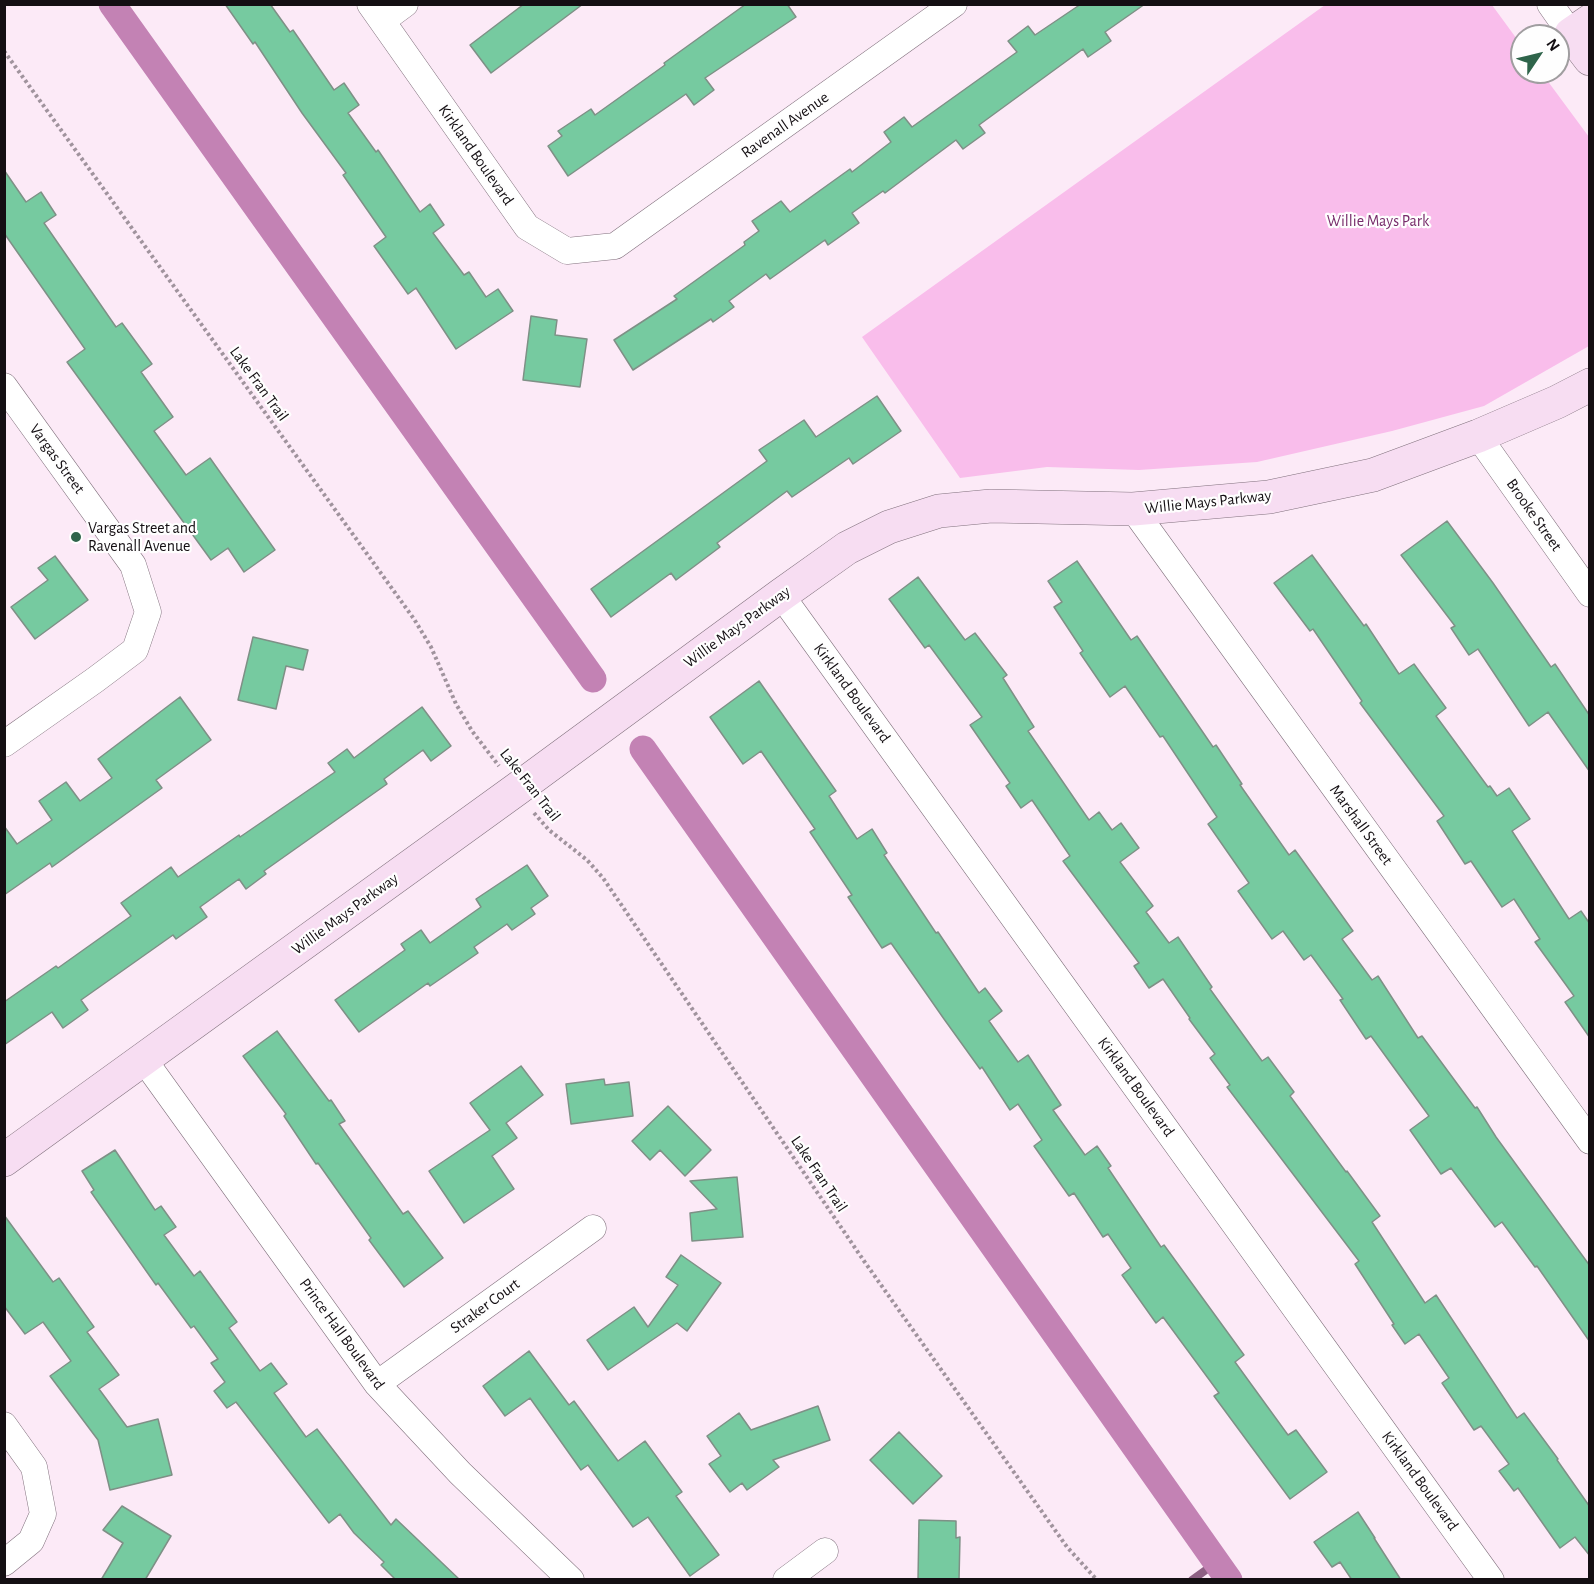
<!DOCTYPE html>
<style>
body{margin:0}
#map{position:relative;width:1594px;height:1584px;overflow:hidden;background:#fceaf7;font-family:"Alegreya Sans",sans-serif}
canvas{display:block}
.frame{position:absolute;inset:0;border:6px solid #140f13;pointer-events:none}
.north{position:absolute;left:1510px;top:24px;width:60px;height:60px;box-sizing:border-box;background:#fefefe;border:2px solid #a09ea0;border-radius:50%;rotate:55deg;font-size:16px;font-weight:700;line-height:24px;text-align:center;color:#140f13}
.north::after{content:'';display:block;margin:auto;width:21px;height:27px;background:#2e644a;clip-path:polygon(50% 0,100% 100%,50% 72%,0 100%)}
</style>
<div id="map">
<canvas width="1594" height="1584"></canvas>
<div class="frame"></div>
<div class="north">N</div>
</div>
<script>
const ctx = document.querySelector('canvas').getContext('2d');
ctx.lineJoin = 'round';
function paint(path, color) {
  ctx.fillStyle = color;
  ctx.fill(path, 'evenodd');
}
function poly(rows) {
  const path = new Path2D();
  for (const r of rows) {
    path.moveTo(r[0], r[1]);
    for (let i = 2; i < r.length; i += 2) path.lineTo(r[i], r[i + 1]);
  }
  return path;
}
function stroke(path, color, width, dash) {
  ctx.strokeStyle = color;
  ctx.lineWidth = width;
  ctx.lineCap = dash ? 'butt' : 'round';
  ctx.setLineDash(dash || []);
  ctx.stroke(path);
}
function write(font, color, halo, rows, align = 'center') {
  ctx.font = font + ' "Alegreya Sans",sans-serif';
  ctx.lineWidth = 4.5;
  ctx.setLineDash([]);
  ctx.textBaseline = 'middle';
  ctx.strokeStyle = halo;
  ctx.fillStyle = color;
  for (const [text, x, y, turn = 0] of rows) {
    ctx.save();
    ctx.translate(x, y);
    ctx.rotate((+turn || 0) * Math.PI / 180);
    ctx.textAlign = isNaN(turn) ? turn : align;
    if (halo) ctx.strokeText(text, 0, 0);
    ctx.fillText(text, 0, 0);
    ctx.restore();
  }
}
const green = poly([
 [1325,5,1492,5,1522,46,1522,72,1541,72,1589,137,1589,346,1484,406,1392,431,1257,462,1139,470,1047,467,960,478,862,337]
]);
const stream = poly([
 [1192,1580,1217,1562]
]);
const canal = poly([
 [112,4,593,679],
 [643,749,1229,1580]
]);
const building = poly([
 [225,4,270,4,290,32,293,30,334,90,344,83,359,105,348,113,376,152,378,150,420,212,430,204,444,225,433,233,464,275,469,272,486,297,498,289,513,311,456,349,416,288,408,294,374,246,386,237,343,175,346,173,302,113,255,42,253,44,225,4],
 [524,4,583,4,491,73,470,45,524,4],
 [746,4,787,4,796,17,705,78,714,90,694,105,686,94,568,176,548,146,562,136,558,131,591,109,595,115,665,65,664,63,746,4],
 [1081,4,1145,4,1105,32,1111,41,1088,57,1083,49,979,125,985,133,963,149,956,140,885,193,883,191,852,213,859,223,828,245,825,240,770,279,766,274,729,301,734,307,713,322,711,319,633,370,614,340,677,299,674,296,745,245,744,242,759,231,752,221,781,201,790,212,850,169,852,172,891,142,884,132,904,117,912,127,1017,52,1008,41,1028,26,1035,35,1081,4],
 [4,170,26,202,41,192,56,215,44,223,116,327,122,323,152,364,141,372,173,417,154,431,186,475,210,458,275,550,244,572,228,548,211,560,67,362,85,349,4,233,4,170],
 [531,316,557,320,555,335,587,339,580,387,523,380,531,316],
 [877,396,901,431,853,464,849,458,792,497,787,491,717,543,720,547,676,580,671,573,611,617,591,589,767,461,759,450,804,420,816,437,877,396],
 [1447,521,1493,583,1551,667,1555,664,1590,716,1590,772,1548,712,1529,726,1478,649,1469,655,1451,628,1455,626,1401,555,1447,521],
 [1312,555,1364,626,1366,624,1399,674,1414,664,1446,708,1436,716,1488,787,1490,786,1497,796,1509,788,1530,819,1512,831,1569,919,1581,911,1590,924,1590,1038,1565,1002,1574,996,1535,942,1540,939,1514,899,1502,907,1471,861,1465,864,1437,821,1444,816,1360,703,1362,701,1313,629,1310,631,1274,583,1312,555],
 [55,556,88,600,35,639,11,607,48,580,38,568,55,556],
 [1077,561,1131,640,1137,636,1213,747,1216,745,1242,784,1240,785,1289,855,1295,850,1353,931,1342,939,1372,980,1378,976,1418,1038,1422,1036,1475,1108,1477,1107,1496,1137,1590,1266,1590,1342,1537,1266,1535,1267,1502,1222,1495,1227,1451,1168,1441,1174,1410,1130,1429,1116,1371,1036,1366,1039,1340,1000,1343,999,1311,955,1304,960,1283,931,1272,939,1238,891,1249,883,1208,824,1217,817,1163,736,1160,737,1125,686,1110,697,1080,653,1083,651,1054,607,1062,602,1048,581,1077,561],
 [918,577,965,640,975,633,1007,675,1003,678,1034,727,1028,731,1089,820,1099,812,1112,830,1121,823,1139,848,1120,862,1153,906,1146,912,1169,943,1178,937,1212,987,1210,989,1262,1061,1268,1057,1294,1092,1290,1096,1346,1172,1347,1171,1380,1216,1372,1222,1425,1303,1436,1295,1517,1418,1524,1413,1558,1459,1557,1460,1590,1507,1590,1556,1575,1537,1560,1548,1518,1488,1514,1491,1499,1471,1509,1464,1481,1426,1474,1430,1442,1383,1449,1378,1419,1334,1405,1344,1392,1325,1394,1324,1355,1264,1359,1261,1227,1087,1230,1085,1210,1058,1215,1054,1189,1019,1190,1018,1163,979,1149,988,1134,966,1139,963,1063,861,1070,856,1032,800,1021,808,1006,786,1010,783,970,725,982,717,929,645,925,648,889,599,918,577],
 [253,637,308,650,303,670,286,666,276,709,238,700,253,637],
 [759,681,836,791,829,796,857,839,872,829,887,853,884,855,936,933,938,932,979,993,985,988,1002,1011,989,1021,1018,1062,1028,1055,1061,1105,1053,1110,1085,1155,1097,1146,1111,1166,1108,1168,1161,1247,1164,1245,1244,1355,1235,1362,1288,1435,1296,1430,1327,1472,1290,1499,1214,1396,1219,1393,1163,1317,1156,1323,1122,1275,1131,1268,1108,1234,1103,1237,1074,1193,1069,1196,1034,1146,1042,1140,1018,1104,1010,1110,982,1067,980,1069,944,1019,891,943,882,948,848,897,852,895,810,832,815,829,761,751,743,764,710,717,759,681],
 [180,697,211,740,156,780,162,788,52,867,50,863,4,895,4,826,17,844,52,820,39,801,66,782,80,801,112,778,98,759,180,697],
 [422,707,451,746,431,761,423,750,384,779,387,784,264,871,266,874,246,889,239,879,200,907,207,917,176,939,173,935,81,1000,88,1010,63,1028,52,1012,4,1045,4,1002,56,966,58,968,131,916,121,903,171,867,178,877,239,835,240,837,335,772,328,763,347,749,354,758,422,707],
 [527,865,548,896,531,908,535,914,512,930,507,924,474,947,478,953,430,986,428,983,359,1032,335,1000,405,950,401,944,421,930,430,943,481,907,476,899,527,865],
 [277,1031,329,1101,331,1100,345,1121,339,1124,403,1214,408,1211,443,1258,404,1287,369,1240,371,1238,318,1163,316,1164,284,1116,286,1114,243,1056,277,1031],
 [521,1066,543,1095,506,1123,517,1138,492,1156,514,1189,464,1223,429,1171,490,1130,470,1103,521,1066],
 [604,1079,605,1085,629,1082,633,1116,571,1124,566,1084,604,1079],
 [668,1106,711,1150,685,1176,660,1150,650,1160,632,1141,668,1106],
 [115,1150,155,1210,161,1206,176,1227,164,1235,194,1276,200,1271,237,1322,229,1328,260,1371,271,1363,287,1384,274,1393,306,1437,317,1429,391,1525,396,1519,460,1580,396,1580,381,1565,384,1562,354,1533,340,1514,329,1523,236,1402,227,1408,214,1391,225,1382,211,1363,218,1359,194,1326,191,1328,158,1283,156,1285,91,1192,94,1190,82,1171,115,1150],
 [737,1177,743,1237,692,1241,690,1213,717,1209,690,1181,737,1177],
 [4,1215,53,1282,59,1278,94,1327,87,1332,119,1375,99,1389,127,1427,158,1419,172,1475,110,1490,98,1440,50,1376,71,1361,43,1322,25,1334,4,1306,4,1215],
 [681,1255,721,1283,687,1331,677,1323,608,1370,587,1340,634,1307,648,1327,678,1285,666,1277,681,1255],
 [529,1351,569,1405,574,1401,618,1461,645,1441,682,1492,676,1496,719,1555,690,1576,648,1517,633,1527,588,1465,581,1470,530,1398,505,1416,483,1386,529,1351],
 [818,1406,830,1440,773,1460,779,1467,747,1490,742,1483,730,1492,709,1464,721,1456,707,1436,739,1413,751,1430,818,1406],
 [899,1432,942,1476,913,1504,870,1460,899,1432],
 [122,1506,171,1536,145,1580,101,1580,123,1543,103,1530,122,1506],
 [1358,1512,1375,1538,1374,1538,1401,1580,1352,1580,1340,1562,1332,1567,1314,1542,1358,1512],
 [919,1520,956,1521,956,1538,960,1537,959,1580,918,1580,919,1520]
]);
const path = poly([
 [4,51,414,619,431,647,456,704,472,731,499,766],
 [534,813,549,830,587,860,603,878,864,1261,1067,1547,1097,1580]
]);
const street = poly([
 [370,4,527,227,567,251,615,246,954,4],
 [1550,4,1571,34],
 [382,21,405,4],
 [4,386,133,565,148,612,135,650,95,680,4,744],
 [1478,436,1590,594],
 [1133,509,1590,1141],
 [781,595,1491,1580],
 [144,1060,377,1384,460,1473,571,1580],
 [377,1384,593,1228],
 [4,1425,34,1467,43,1514,31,1541,4,1563],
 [786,1580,825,1551]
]);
const secondary = poly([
 [1590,21,1571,34,1590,59],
 [4,1160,517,789,781,595,847,548,889,527,939,511,991,506,1133,509,1269,497,1373,475,1478,436,1557,402,1590,385]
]);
const markers = [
 [76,537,6,"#2e644a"]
];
const streetNames = [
 ["Ravenall Avenue",785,125,-35],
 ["Kirkland Boulevard",476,155,55],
 ["Lake Fran Trail",259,384,54],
 ["Vargas Street",57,459,54],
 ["Willie Mays Parkway",1208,502,-6],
 ["Brooke Street",1534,515,55],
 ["Willie Mays Parkway",737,627,-36],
 ["Kirkland Boulevard",852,693,54],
 ["Lake Fran Trail",530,785,52],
 ["Marshall Street",1361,825,54],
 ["Willie Mays Parkway",345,914,-36],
 ["Kirkland Boulevard",1136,1087,54],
 ["Lake Fran Trail",819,1174,56],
 ["Straker Court",485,1306,-36],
 ["Prince Hall Boulevard",342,1334,54],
 ["Kirkland Boulevard",1420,1481,54]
];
const parkNames = [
 ["Willie Mays Park",1378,221]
];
const poiNames = [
 ["Vargas Street and",88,528],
 ["Ravenall Avenue",88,546]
];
paint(green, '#f9bdeb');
stroke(stream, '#8e6084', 8);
stroke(canal, '#c382b4', 27);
paint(building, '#76caa0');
stroke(building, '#7e9086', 1.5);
stroke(street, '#81717d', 27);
stroke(secondary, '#81717d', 34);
stroke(path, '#a0939d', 4, [3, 3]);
stroke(street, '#fff', 26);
stroke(secondary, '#f7ddf2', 33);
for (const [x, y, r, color] of markers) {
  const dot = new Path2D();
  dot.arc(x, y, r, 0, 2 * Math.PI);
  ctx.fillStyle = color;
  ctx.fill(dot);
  stroke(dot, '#fefefe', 2);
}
write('16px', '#140f13', '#fefefe', streetNames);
write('16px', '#772b6a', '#fefefe', parkNames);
write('16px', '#140f13', '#fefefe', poiNames, 'left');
</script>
